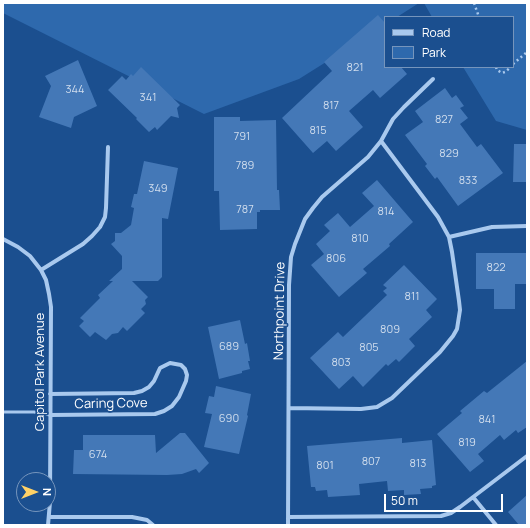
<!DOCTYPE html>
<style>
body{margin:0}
#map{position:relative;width:530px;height:528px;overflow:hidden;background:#1b4f8f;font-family:Manrope,sans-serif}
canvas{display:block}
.frame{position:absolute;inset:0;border:4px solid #fff;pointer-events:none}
.legend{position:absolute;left:384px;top:16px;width:130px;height:52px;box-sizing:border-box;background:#1b4f8f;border:1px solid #7695bc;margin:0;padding:5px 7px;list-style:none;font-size:12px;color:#fff}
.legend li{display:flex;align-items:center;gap:8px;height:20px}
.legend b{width:20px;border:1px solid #7695bc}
.north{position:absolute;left:16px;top:472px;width:40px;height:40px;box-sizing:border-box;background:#1b4f8f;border:1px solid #7695bc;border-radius:50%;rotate:90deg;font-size:11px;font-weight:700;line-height:16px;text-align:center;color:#fff}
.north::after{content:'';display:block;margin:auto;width:14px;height:18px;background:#ffd166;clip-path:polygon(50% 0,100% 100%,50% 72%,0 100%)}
.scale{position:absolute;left:384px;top:494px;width:119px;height:18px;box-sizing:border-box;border:2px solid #fff;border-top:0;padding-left:5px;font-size:12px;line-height:14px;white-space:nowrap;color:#fff;-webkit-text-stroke:3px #1b4f8f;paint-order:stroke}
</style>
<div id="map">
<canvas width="530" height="528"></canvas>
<div class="frame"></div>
<ul class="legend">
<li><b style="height:5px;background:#a9c9ee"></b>Road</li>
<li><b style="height:11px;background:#2e69ad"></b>Park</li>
</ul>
<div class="north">N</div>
<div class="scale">50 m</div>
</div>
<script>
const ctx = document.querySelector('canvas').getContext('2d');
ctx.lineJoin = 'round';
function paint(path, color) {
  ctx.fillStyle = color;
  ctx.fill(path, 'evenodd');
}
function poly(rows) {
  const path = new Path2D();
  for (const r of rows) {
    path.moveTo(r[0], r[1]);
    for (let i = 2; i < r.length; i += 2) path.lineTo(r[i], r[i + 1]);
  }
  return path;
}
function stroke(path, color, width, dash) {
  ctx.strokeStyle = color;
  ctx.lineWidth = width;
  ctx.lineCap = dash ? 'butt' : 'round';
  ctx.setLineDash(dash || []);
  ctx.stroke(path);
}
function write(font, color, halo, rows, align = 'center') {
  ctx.font = font + ' Manrope,sans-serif';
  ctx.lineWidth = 3.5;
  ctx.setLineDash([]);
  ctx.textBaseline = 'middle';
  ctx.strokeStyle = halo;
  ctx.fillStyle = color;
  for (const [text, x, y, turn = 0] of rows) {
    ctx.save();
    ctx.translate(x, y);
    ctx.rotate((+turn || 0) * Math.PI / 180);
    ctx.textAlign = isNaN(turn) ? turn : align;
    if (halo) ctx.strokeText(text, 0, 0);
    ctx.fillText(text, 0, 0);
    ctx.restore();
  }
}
const green = poly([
 [3,3,419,3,397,17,385,17,385,25,299,79,204,114,3,13],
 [424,3,527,3,527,130,496,121,463,67,513,67,513,17,432,17]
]);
const building = poly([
 [378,15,385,23,385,67,401,67,407,74,380,98,373,90,349,111,363,127,336,151,327,141,313,153,282,118,332,71,324,62],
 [78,60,97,106,74,117,71,128,39,117,51,86,45,76],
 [141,67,180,105,177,108,179,118,171,116,157,130,155,127,149,132,136,119,137,118,108,90,122,76,126,80,131,74,133,76],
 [445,88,452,98,456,95,464,106,460,108,468,118,460,124,477,147,481,144,503,173,458,206,437,177,435,179,425,166,427,164,405,135,423,122,415,111],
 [214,117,240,117,240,121,276,120,277,190,279,190,280,210,260,210,260,212,257,212,257,229,220,230,219,191,214,191],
 [514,144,527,144,527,182,513,182],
 [144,161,178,168,168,219,162,218,162,277,158,281,132,281,148,297,145,300,146,304,141,309,145,313,127,331,123,327,118,333,112,334,106,340,95,332,90,337,79,326,84,321,80,318,100,298,98,295,113,281,109,281,122,269,122,256,111,244,115,241,115,233,121,233,131,225,134,208,131,207,134,194,137,194],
 [377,180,413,222,389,244,390,246,363,269,367,273,339,297,311,265,324,254,316,244,330,231,324,225,338,213,350,227,374,206,362,193],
 [476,253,527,253,527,284,515,284,515,309,494,309,494,289,476,289],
 [404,265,437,299,426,310,432,317,409,339,415,346,399,362,396,359,388,366,386,364,363,387,353,376,339,389,310,358,338,332,343,337,387,295,383,291,387,288,383,285],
 [240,320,245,344,247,343,250,361,248,361,250,369,242,371,242,373,219,379,208,327],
 [527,361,527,427,518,433,516,430,504,440,500,435,478,454,484,461,470,472,437,434,462,413,460,411,484,391,487,393],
 [216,386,251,394,247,415,248,416,239,454,204,447,212,414,205,413,209,396,214,397],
 [180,433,185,433,209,463,199,473,196,469,182,474,167,475,73,474,74,450,83,450,83,435,155,435,156,453],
 [402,438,402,443,432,440,436,485,432,486,432,488,420,489,421,494,404,495,404,490,388,491,387,481,359,484,360,495,328,497,327,490,316,491,315,487,311,487,307,446],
 [527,495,527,525,519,525,508,512]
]);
const path = poly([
 [474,3,479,17],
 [513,64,527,52],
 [496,67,497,70,502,73,505,72,511,67]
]);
const service = poly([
 [3,412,34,412,50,415]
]);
const minor = poly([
 [449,237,492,227,527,226],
 [3,239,18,247,30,256,41,270,46,280,49,294,51,307,50,502,48,525],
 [41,270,83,244,92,236,100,227,105,217,106,208,108,147],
 [289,408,361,409,377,407,392,398,440,352,453,336,457,329,460,310,459,301,452,252,449,237,438,217,381,141],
 [50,415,155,414,164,411,172,406,179,397,186,381,187,375,185,369,181,365,170,363,160,368,154,381,149,387,142,391,134,393,50,394],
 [473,497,496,525],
 [49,517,132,517,147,520,153,525],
 [288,517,441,516,451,513,460,507,527,456],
 [288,525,289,285,291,257,295,244,305,219,313,208,322,197,368,157,381,141,393,119,404,107,433,79]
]);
const numberNames = [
 ["821",355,68],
 ["344",75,90],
 ["341",148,98],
 ["817",331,106],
 ["827",444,120],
 ["815",318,131],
 ["791",242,137],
 ["829",449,154],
 ["789",245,166],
 ["833",468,181],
 ["349",158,189],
 ["787",245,210],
 ["814",386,212],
 ["810",360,239],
 ["806",336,259],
 ["822",496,268],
 ["811",412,297],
 ["809",390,330],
 ["689",229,347],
 ["805",369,348],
 ["803",341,363],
 ["690",229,419],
 ["841",487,420],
 ["819",467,443],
 ["674",98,455],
 ["807",371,462],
 ["813",418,464],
 ["801",325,466]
];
const streetNames = [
 ["Northpoint Drive",280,311,-89],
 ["Capitol Park Avenue",40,372,-90],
 ["Caring Cove",111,404,-1]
];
paint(green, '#2e69ad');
paint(building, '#4478b7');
stroke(path, '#a9c9ee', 2.5, [2, 3]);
stroke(service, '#a9c9ee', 3);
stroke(minor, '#a9c9ee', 4);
write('11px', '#d0dded', null, numberNames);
write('13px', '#fff', '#1b4f8f', streetNames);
</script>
